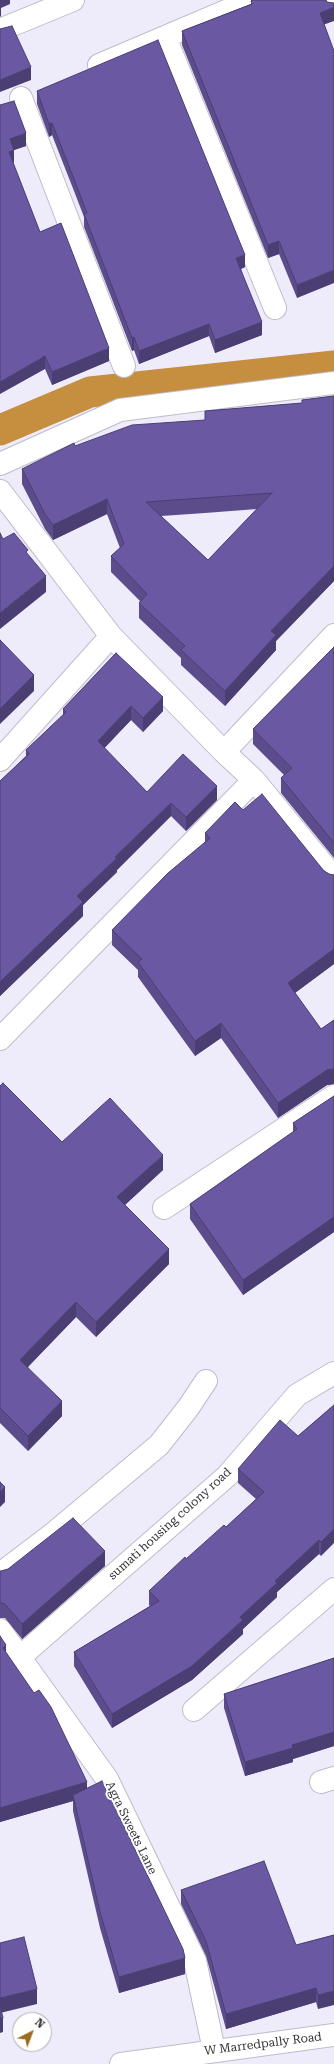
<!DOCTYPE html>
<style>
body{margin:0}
#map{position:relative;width:334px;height:2064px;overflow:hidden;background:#eeecfa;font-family:"Roboto Serif",serif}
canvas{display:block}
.north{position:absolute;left:12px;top:2012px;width:40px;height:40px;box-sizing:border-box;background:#fff;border:1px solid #aeadaf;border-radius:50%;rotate:42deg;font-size:11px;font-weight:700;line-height:16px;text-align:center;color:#343338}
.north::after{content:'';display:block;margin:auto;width:14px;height:18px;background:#9d6b20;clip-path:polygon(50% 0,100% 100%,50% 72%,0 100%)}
</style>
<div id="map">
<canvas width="334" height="2064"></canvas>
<div class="north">N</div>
</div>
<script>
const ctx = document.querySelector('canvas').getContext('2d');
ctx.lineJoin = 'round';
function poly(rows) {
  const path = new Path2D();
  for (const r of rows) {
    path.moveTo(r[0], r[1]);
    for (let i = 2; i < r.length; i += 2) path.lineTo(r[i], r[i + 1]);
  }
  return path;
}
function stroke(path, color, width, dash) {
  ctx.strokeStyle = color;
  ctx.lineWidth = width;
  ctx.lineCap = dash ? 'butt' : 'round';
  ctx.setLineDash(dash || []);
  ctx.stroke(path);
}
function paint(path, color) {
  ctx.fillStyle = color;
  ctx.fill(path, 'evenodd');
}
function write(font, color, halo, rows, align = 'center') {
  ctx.font = font + ' "Roboto Serif",serif';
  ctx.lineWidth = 4;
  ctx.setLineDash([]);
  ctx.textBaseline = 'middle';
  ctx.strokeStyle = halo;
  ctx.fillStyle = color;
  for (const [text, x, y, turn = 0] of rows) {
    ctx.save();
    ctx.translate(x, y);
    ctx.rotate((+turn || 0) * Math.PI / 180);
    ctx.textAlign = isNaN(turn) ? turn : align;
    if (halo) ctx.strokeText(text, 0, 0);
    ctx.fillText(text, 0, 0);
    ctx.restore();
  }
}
const canal = poly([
 [0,430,90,392,334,366]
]);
const minor = poly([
 [332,0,334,4],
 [0,30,73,0],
 [165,37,275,308],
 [99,65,252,0],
 [21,98,124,366],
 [0,464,120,410,334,383],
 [0,491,111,636,224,752,254,780,334,878],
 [224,752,334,635],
 [0,760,111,636],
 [0,1039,254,780],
 [164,1208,334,1096],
 [0,1574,54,1533,159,1445,188,1408,206,1381],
 [0,1630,107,1779,195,1961,214,2050],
 [20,1657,227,1476,297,1395,334,1373],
 [194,1710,334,1589],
 [321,1782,334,1778]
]);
const secondary = poly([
 [121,2064,334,2035]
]);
const wall = poly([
 [251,1,324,25,297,298,279,254,268,258,182,45,182,31,251,4],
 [37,91,245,267,241,269,262,335,215,353,209,336,139,364,134,350,132,351,84,227,84,217,74,191,52,135,49,137,37,104],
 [0,105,26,146,14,150,14,162,13,163,40,232,109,361,52,385,45,369],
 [334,396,334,581,276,641,276,650,225,706,181,665,181,658,139,618,139,603,140,601,111,572,111,556,120,548,107,514,53,540,45,529,22,484,22,469,75,446,205,420,205,411,302,403,302,400],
 [257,509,208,560,161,516,205,513],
 [334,647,334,858,281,793,281,778,284,775,253,744,253,729],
 [116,653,163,711,143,732,131,720,104,748,147,792,217,800,186,831,171,816,117,870,117,872,83,905,83,916,0,996,0,781,26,756,26,750,63,715,63,709],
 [243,810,329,874,334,875,334,964,295,993,321,1029,334,1020,334,1084,327,1085,278,1118,221,1038,195,1056,138,977,138,970,112,945,112,930,205,843,205,833],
 [0,1086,62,1142,163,1170,125,1205,169,1264,96,1337,76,1317,28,1367,62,1416,28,1451,0,1423],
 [334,1096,334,1232,243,1295,190,1219,190,1204,293,1132,293,1123],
 [334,1405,321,1556,319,1554,277,1592,277,1597,243,1629,243,1634,192,1680,112,1728,74,1666,74,1652,150,1606,149,1605,149,1591,186,1559,226,1527,256,1499,238,1483,238,1469,298,1436],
 [105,1566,22,1639,5,1618,0,1618,0,1571],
 [0,1636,6,1653,87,1788,185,1974,119,1993,100,1928,73,1811,73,1801,0,1822],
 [334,1658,334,1746,293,1759,293,1762,245,1776,224,1708,224,1694],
 [181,1890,296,1945,334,1935,318,2009,316,2002,226,2029,206,1956,181,1904]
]);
const shadedWall = poly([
 [0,0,10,0,10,4,1,8,1,16,0,17],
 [334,7,334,21,320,26,320,13],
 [31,67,31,80,0,92,0,80],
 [52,123,52,135,49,137,49,124],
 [26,133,26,146,14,150,14,162,9,165,10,139],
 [279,241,279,254,268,258,268,245],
 [245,255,245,267,236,271,236,258],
 [334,270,334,283,297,298,297,285],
 [262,322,262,335,215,353,215,340],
 [209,324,209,336,139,364,139,351],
 [134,337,134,350,132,351,132,338],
 [109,348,109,361,52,385,52,372],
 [45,356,45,369,0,394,0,382],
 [107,499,107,514,53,540,53,525],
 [334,566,334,581,276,641,276,650,225,706,225,691,271,631],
 [46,576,46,592,0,629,0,613],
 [34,675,34,691,0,724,0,709],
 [163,697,163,711,143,732,143,718],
 [131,706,131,720,98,755,98,741],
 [217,786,217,800,186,831,186,817],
 [171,803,171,816,117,870,117,872,83,905,83,916,0,996,0,982,77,896,115,857],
 [334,949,334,964,288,998,288,983],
 [221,1023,221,1038,195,1056,195,1041],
 [334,1068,334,1084,327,1085,278,1118,278,1103,327,1070],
 [163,1155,163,1170,117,1212,117,1197],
 [334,1217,334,1232,243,1295,243,1280],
 [169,1249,169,1264,96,1337,96,1322],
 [76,1302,76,1317,20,1375,20,1360],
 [62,1401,62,1416,28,1451,28,1436],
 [5,1487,5,1502,0,1507,0,1492],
 [334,1529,334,1543,321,1556,321,1542],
 [319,1540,319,1554,277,1592,277,1597,243,1629,243,1634,192,1680,112,1728,112,1714,240,1617,275,1581],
 [105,1551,105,1566,22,1639,22,1624],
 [6,1645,6,1660,3,1648],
 [334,1732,334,1746,293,1759,293,1762,245,1776,245,1762,292,1745],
 [87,1782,87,1797,73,1795,73,1801,0,1822,0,1808],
 [185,1958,185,1974,119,1993,119,1977],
 [316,1988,316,2002,226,2029,226,2014],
 [37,1989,37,2004,0,2013,0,1998],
 [334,1991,334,2005,318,2009,318,1995],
 [0,2018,3,2018,3,2032,0,2033]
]);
const building = poly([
 [252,0,326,0,327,2,334,3,334,7,320,13,334,51,334,270,297,285,279,241,268,245,182,31,252,4,251,1,252,0],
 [12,26,31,67,0,80,0,29,12,26],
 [158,40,245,255,236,258,262,322,215,340,209,324,139,351,134,337,132,338,84,214,87,213,74,179,52,123,49,124,37,91,158,40],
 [14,101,26,133,10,139,14,150,9,152,40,232,61,223,109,348,52,372,45,356,0,382,0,105,14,101],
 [334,396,334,566,271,631,276,635,225,691,181,650,185,646,139,603,147,594,111,556,124,544,107,499,53,525,45,514,22,469,74,443,75,446,132,425,205,420,205,411,302,403,302,400,334,396],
 [272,493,208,560,146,502,272,493],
 [0,533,3,539,14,533,28,550,26,552,46,576,0,613,0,533],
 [0,640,34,675,0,709,0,640],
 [334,647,334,843,281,778,292,768,253,729,334,647],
 [116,653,163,697,143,718,131,706,98,741,147,792,183,754,217,786,186,817,171,803,115,857,117,858,77,896,83,902,0,982,0,781,29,754,26,750,66,712,63,709,116,653],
 [262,794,324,871,329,874,334,875,334,949,288,983,321,1029,334,1020,334,1069,327,1070,278,1103,221,1023,195,1041,138,962,142,959,112,930,168,873,210,838,205,833,235,802,243,810,262,794],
 [3,1083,62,1142,110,1098,163,1155,117,1197,169,1249,96,1322,76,1302,20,1360,62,1401,28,1436,0,1408,0,1086,3,1083],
 [334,1096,334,1217,243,1280,190,1204,297,1129,293,1123,334,1096],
 [334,1405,334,1529,321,1542,319,1540,275,1581,277,1583,240,1617,243,1620,192,1666,112,1714,74,1652,159,1601,149,1591,185,1557,186,1559,224,1525,226,1527,264,1492,238,1469,280,1420,298,1436,334,1405],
 [0,1482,5,1487,0,1492,0,1482],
 [73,1518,105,1551,22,1624,5,1604,0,1603,0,1571,1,1571,8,1569,73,1518],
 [0,1636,6,1645,3,1648,34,1693,39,1690,51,1707,87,1782,0,1808,0,1636],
 [334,1658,334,1732,292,1745,293,1748,245,1762,224,1694,334,1658],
 [102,1781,183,1949,185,1958,119,1977,100,1912,73,1795,102,1781],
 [264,1861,296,1945,334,1935,334,1991,318,1995,316,1988,226,2014,206,1941,181,1890,264,1861],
 [24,1937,37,1989,0,1998,0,1943,24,1937],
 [0,2005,3,2018,0,2018,0,2005]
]);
const streetNames = [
 ["sumati housing colony road",170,1524,-42],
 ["Agra Sweets Lane",131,1828,64],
 ["W Marredpally Road",263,2044,-7]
];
stroke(canal, '#c68e3f', 31);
stroke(minor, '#bebcca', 24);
stroke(secondary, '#bebcca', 24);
stroke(minor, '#fff', 22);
stroke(secondary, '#fff', 22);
paint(wall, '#5c4c8c');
paint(shadedWall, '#4b3e72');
paint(building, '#6b58a3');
stroke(building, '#4b3e72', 1);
write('12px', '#343338', '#fff', streetNames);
</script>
